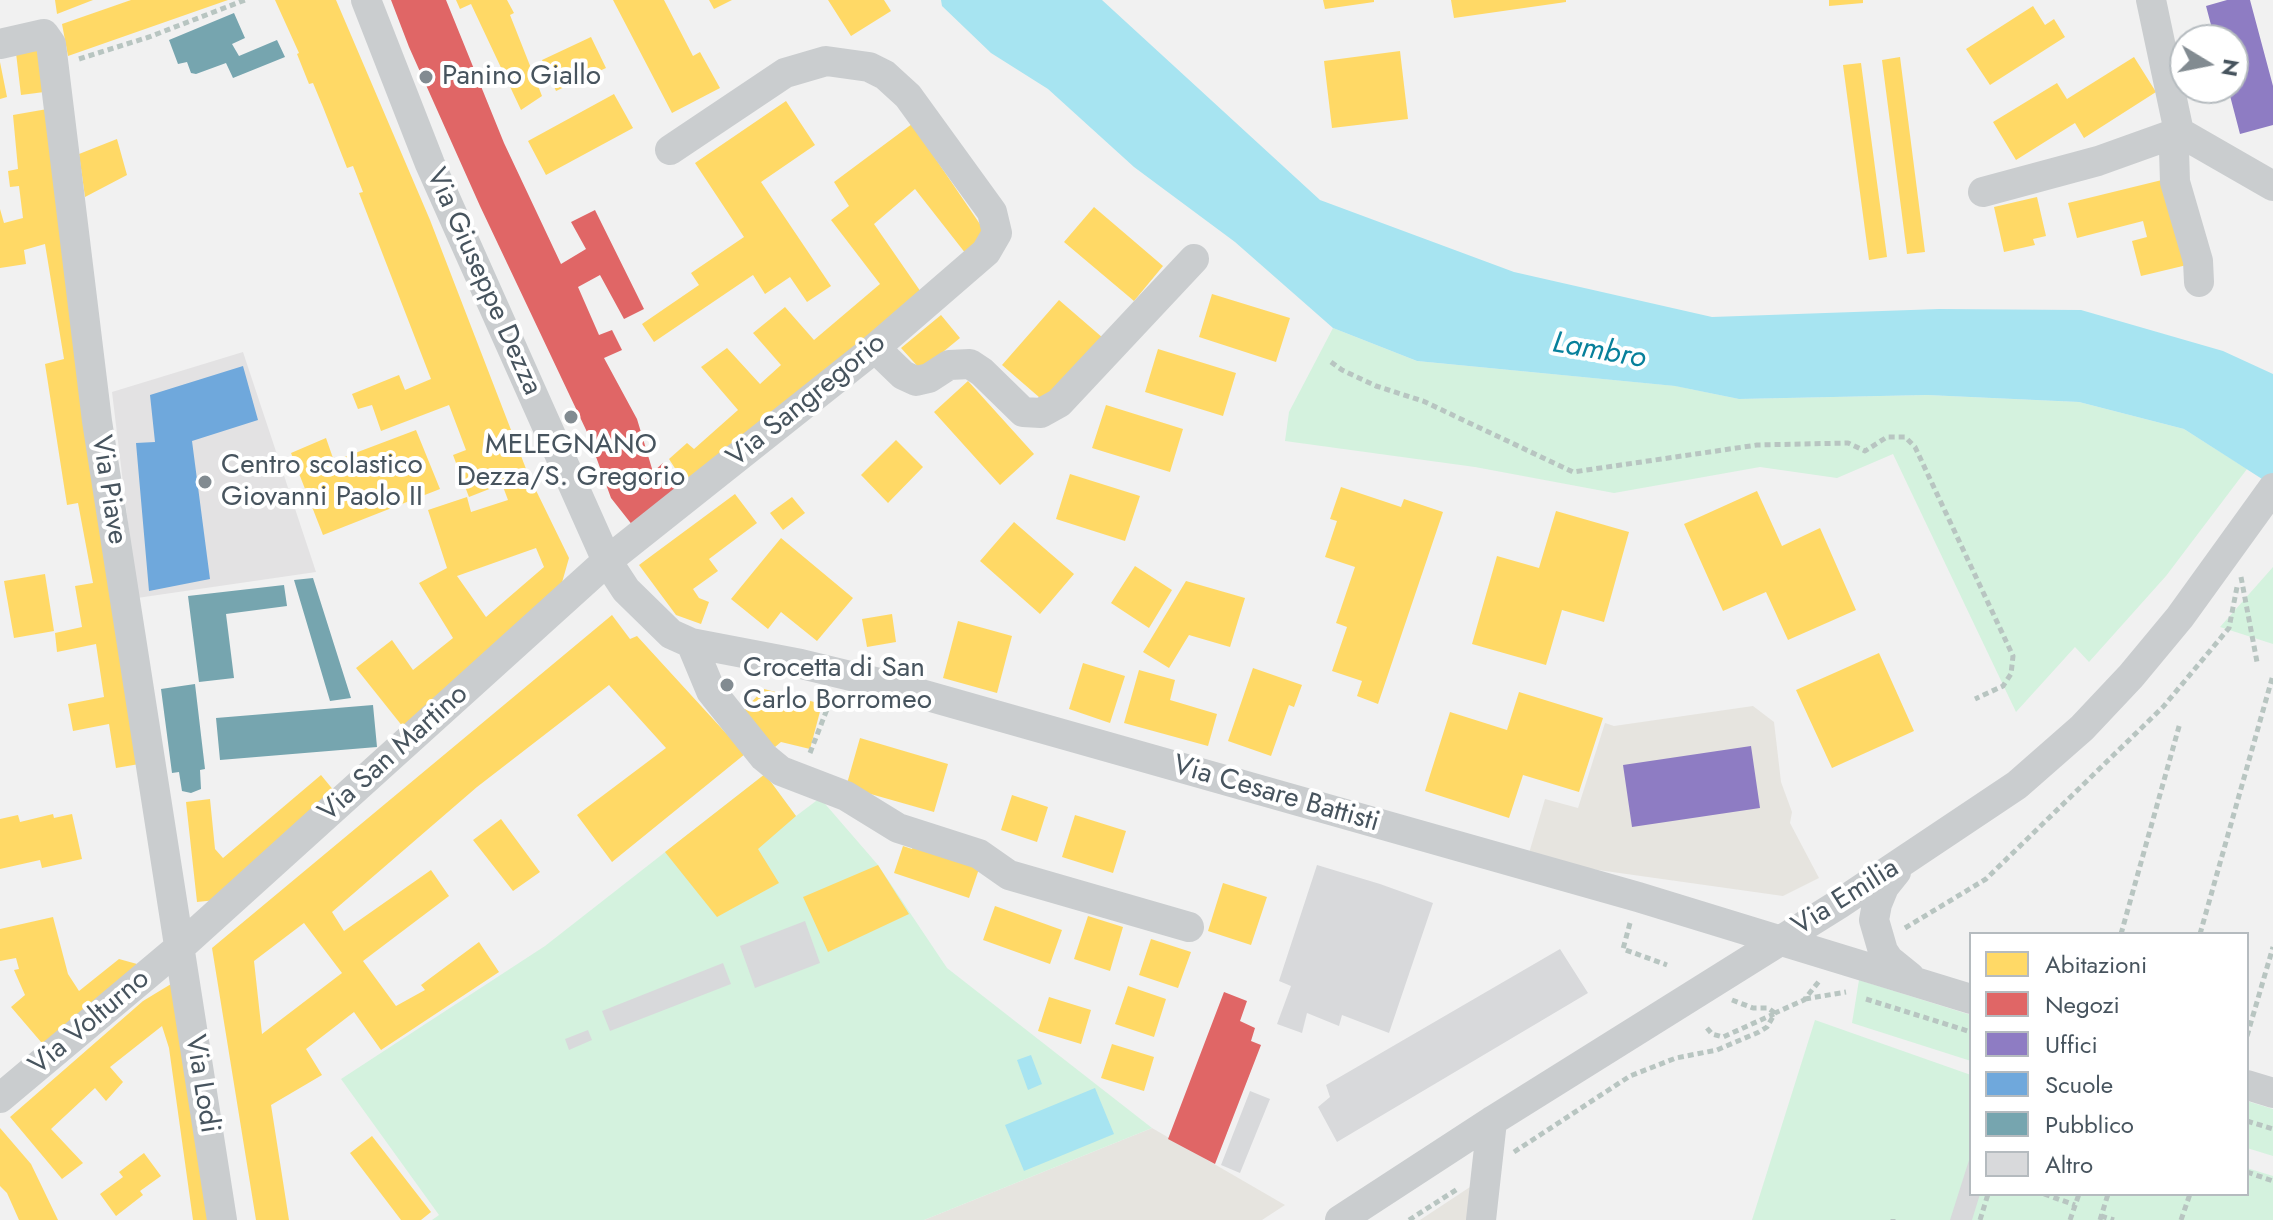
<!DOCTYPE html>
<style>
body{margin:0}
#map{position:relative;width:2273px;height:1220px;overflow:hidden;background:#f1f1f1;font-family:Jost,sans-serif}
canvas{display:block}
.legend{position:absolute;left:1969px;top:932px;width:280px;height:264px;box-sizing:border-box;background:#fff;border:2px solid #b5bbbf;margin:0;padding:10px 14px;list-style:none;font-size:24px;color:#47545e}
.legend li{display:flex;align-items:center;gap:16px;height:40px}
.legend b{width:40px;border:2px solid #b5bbbf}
.north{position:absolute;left:2169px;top:24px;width:80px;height:80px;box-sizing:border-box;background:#fff;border:2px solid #b5bbbf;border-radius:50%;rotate:100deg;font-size:22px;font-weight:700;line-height:32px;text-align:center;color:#47545e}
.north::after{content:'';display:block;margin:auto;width:28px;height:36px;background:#828b91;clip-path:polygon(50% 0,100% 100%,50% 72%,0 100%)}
</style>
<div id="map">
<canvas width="2273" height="1220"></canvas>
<ul class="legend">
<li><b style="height:22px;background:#ffd966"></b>Abitazioni</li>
<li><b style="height:22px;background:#e06666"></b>Negozi</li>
<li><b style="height:22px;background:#8e7cc3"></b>Uffici</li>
<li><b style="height:22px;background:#6fa8dc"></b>Scuole</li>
<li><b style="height:22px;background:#76a5af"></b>Pubblico</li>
<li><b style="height:22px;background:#d8d9db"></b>Altro</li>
</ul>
<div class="north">N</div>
</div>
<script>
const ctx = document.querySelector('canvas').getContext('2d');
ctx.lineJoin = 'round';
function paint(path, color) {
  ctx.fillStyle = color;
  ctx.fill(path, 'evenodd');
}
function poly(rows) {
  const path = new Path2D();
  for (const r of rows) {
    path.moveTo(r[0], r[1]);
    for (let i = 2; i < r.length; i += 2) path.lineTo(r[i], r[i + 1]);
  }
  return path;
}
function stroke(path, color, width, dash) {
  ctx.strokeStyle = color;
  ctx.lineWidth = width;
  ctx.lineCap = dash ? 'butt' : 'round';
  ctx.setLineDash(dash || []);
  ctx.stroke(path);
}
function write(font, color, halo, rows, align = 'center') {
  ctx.font = font + ' Jost,sans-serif';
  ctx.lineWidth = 8;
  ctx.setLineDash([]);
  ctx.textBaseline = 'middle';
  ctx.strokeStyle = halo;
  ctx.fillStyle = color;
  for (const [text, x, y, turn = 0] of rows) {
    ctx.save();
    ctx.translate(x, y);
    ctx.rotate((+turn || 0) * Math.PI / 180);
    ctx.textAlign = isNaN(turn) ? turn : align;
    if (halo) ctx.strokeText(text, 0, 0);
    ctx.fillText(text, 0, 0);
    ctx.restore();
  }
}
const commercial = poly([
 [1753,706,1774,722,1781,782,1792,812,1790,823,1819,878,1783,896,1527,860,1545,799,1578,808,1605,723,1614,726],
 [1152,1128,1285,1205,1262,1220,924,1220],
 [1470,1187,1467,1220,1420,1220]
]);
const education = poly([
 [243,352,316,572,137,598,112,392]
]);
const green = poly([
 [1333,328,1417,361,1676,386,1739,399,1927,395,2079,402,2184,429,2247,469,2166,576,2089,662,2075,647,2016,712,1893,454,1837,478,1760,467,1614,493,1475,467,1285,441,1289,412],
 [2273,567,2273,644,2220,627],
 [765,774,796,816,820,798,878,865,947,968,1152,1128,924,1220,432,1220,439,1215,341,1079,545,946],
 [1859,980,1971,1015,1971,1061,1852,1023],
 [1815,1020,1971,1075,1971,1194,2247,1194,2247,1168,2273,1176,2273,1220,1752,1220],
 [2247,1101,2273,1109,2273,1156,2247,1148]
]);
const water = poly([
 [941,0,1102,0,1320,200,1514,272,1712,317,1939,309,2081,310,2223,351,2273,374,2273,486,2184,429,2079,402,1927,395,1739,399,1675,386,1417,361,1333,328,1235,242,1134,167,1048,89,991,53,942,6],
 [1031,1055,1042,1084,1028,1090,1017,1060],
 [1095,1088,1114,1134,1024,1171,1005,1125]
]);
const homes = poly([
 [55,0,93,0,57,14],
 [131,0,228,0,68,56,62,24],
 [275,0,336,0,430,220,528,474,569,558,561,586,407,732,356,668,392,640,413,670,453,638,419,583,447,568,428,510,467,497,471,512,508,500,502,484,469,497,453,455,466,450,449,405,381,431,372,405,358,409,352,394,399,375,405,390,431,379,359,193,363,192,353,166,347,168,323,107,313,83,309,84,297,54,299,53],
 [536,548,544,567,486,617,457,576],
 [456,0,507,0,514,13,510,15,542,96,521,110,471,4,460,9],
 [613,0,664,0,693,56,700,52,720,88,672,113],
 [709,0,732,0,714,9],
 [828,0,884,0,891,11,851,36],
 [1323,0,1374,0,1374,2,1325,9],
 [1451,0,1566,0,1566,2,1454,18],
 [1829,0,1863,0,1863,3,1829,6],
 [2033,6,2045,25,2054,19,2065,37,1990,85,1966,49],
 [591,37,606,68,556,91,542,60],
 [47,49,52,91,21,95,16,53],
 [1400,51,1408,119,1332,128,1324,61],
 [1900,57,1925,252,1907,254,1882,60],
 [2134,57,2156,92,2084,138,2075,123,2016,160,1993,122,2057,83,2067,99],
 [0,62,7,97,0,99],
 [1861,63,1887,257,1869,260,1843,65],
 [614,94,633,128,546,175,528,141],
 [786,101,815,145,761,182,831,286,807,302,790,277,765,294,753,275,654,342,642,324,699,285,691,273,744,237,695,163],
 [53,108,145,763,116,768,109,724,73,731,68,704,104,697,96,644,57,652,55,633,82,627,75,586,93,583,78,503,67,505,45,364,64,359,45,244,24,250,26,264,0,268,0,209,4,223,23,218,19,186,10,187,8,171,18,169,13,115],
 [912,124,988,236,966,254,915,189,874,224,923,295,687,487,669,459,687,443,694,449,738,410,701,367,727,348,760,384,781,365,753,333,785,307,814,340,880,284,831,220,849,206,834,182],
 [117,139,127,175,85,197,79,154],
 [2166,179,2187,265,2141,276,2132,241,2147,237,2143,221,2077,238,2068,203],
 [2037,197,2046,236,2033,239,2035,245,2004,252,1994,207],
 [1094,207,1163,266,1134,301,1064,242],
 [1212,294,1290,318,1276,362,1199,337],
 [1059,300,1103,338,1047,404,1002,365],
 [941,315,960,338,921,370,901,348],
 [1158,349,1236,373,1223,416,1145,392],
 [968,381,1034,454,1000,485,934,412],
 [1106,405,1183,429,1170,472,1092,448],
 [416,430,440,489,323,535,291,453,326,438,334,461],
 [896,440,923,467,888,503,861,475],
 [1070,474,1140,496,1125,541,1056,519],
 [1341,487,1401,507,1404,499,1443,512,1378,704,1357,696,1362,681,1332,671,1347,627,1336,623,1355,567,1325,557,1337,521,1330,519],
 [1757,491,1782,546,1820,528,1856,610,1788,640,1766,592,1723,611,1684,524],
 [735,494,757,523,709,559,718,571,693,589,699,598,709,602,701,624,676,615,639,565],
 [792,497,805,513,783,530,770,513],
 [1556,511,1629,532,1604,622,1562,610,1546,665,1472,644,1497,556,1539,568],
 [1014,522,1074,574,1040,614,980,561],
 [781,538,853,598,817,641,781,612,768,629,731,599],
 [1135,566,1172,590,1149,628,1111,603],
 [45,574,54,631,14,638,4,581],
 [1186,581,1245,598,1230,647,1189,635,1169,668,1143,652],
 [892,614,896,642,867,647,862,619],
 [612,615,630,639,637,636,745,754,612,862,577,815,666,748,609,685,477,787,332,912,344,931,431,870,449,896,363,961,396,1006,425,990,421,985,479,942,499,972,381,1050,354,1012,306,1049,322,1075,271,1105,289,1220,256,1220,212,948],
 [304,923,342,973,262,1034,254,961],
 [958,621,1012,636,997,693,943,678],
 [1879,653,1914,731,1832,768,1796,690],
 [1083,663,1125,676,1110,723,1069,709],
 [1253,668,1302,685,1294,707,1289,705,1271,756,1228,741],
 [1139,670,1175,680,1170,700,1217,714,1208,746,1124,723],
 [764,689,822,704,810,749,781,742,775,747,740,714],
 [1519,692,1603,718,1579,792,1523,775,1509,818,1425,791,1450,712,1507,730],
 [860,738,948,764,934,812,846,787],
 [765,774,796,816,758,849,779,883,717,917,665,852],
 [321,775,339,797,216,900,197,902,186,802,210,799,215,849,223,858],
 [1012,795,1048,807,1037,842,1001,830],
 [53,814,54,818,72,814,82,859,42,868,40,860,0,869,0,819,18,815,20,822],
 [1075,815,1126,831,1113,873,1062,857],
 [501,819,540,872,513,891,473,840],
 [914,843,980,866,969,898,894,873,903,846,912,849],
 [878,865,909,914,828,952,803,897],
 [1223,883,1267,897,1251,945,1208,931],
 [995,906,1062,930,1050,964,983,940],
 [1088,916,1123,927,1110,971,1074,959],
 [53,917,68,974,79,991,119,959,137,964,47,1049,11,1007,25,995,14,970,19,969,16,958,0,961,0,929],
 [1151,939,1191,952,1178,988,1139,975],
 [176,981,216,1220,193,1220,169,1048,162,1026,110,1067,123,1082,106,1101,95,1088,51,1129,83,1163,62,1179,10,1117,143,1001],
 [1128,986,1166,999,1154,1037,1115,1024],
 [1049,997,1091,1010,1081,1044,1038,1031],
 [1112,1044,1154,1057,1144,1091,1101,1078],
 [0,1128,31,1164,58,1220,19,1220,7,1193,0,1186],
 [372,1136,431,1212,421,1220,401,1220,350,1153],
 [144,1153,161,1176,140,1191,143,1195,116,1216,100,1194,123,1177,119,1172]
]);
const shops = poly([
 [391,0,446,0,504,143,561,264,586,249,571,222,595,210,644,309,624,319,600,275,578,287,599,335,612,330,622,350,604,358,637,419,653,472,663,463,685,491,637,531,611,498,587,432,480,206,409,47],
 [1224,992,1247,1001,1240,1021,1255,1028,1251,1041,1261,1045,1215,1164,1168,1139]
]);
const offices = poly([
 [2227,0,2250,0,2273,86,2273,125,2240,134,2228,88,2233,88,2233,40,2215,40,2206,6],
 [1751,746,1760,808,1632,827,1623,765]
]);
const schools = poly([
 [243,366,258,420,192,441,210,579,149,591,136,443,155,442,150,395]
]);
const public = poly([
 [234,13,245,38,232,44,239,56,277,40,285,57,233,78,226,63,196,74,191,73,187,62,178,64,169,40],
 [313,578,351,698,330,701,294,580],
 [284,585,287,606,226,614,234,678,199,682,188,596],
 [195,684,205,769,200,770,201,789,191,793,182,791,179,772,172,773,161,689],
 [373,705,377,747,220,760,216,718]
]);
const building = poly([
 [1317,865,1380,884,1433,903,1389,1033,1342,1015,1339,1026,1307,1013,1302,1033,1277,1024,1291,986,1279,981],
 [805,921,820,963,755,988,740,946],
 [1560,949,1588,993,1337,1142,1318,1107,1330,1097,1326,1085],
 [723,963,731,984,610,1031,602,1011],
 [588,1030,592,1040,569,1050,565,1039],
 [1250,1091,1270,1099,1240,1173,1221,1165],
 [1970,1157,1971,1194,1980,1194,1972,1220,1950,1220]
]);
const path = poly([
 [79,59,149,37,245,0],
 [1331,362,1342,370,1376,386,1423,401,1573,472,1757,445,1848,443,1865,451,1887,437,1905,437,1915,447,2013,656,2011,674,2003,686,1975,699],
 [2241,577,2257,662],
 [810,753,831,699],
 [1630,923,1623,949,1667,965],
 [1905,928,1986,879,2163,707,2229,628,2237,587],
 [2121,934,2180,723],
 [2200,934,2273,675],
 [1805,999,1846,992],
 [1866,999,1971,1032],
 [1732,1000,1753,1008,1768,1008,1775,1013],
 [1707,1028,1712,1034,1723,1037,1774,1014],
 [2247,1036,2273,947],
 [2247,1121,2273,1129],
 [1514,1152,1630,1076,1676,1058,1717,1050,1759,1032,1767,1027,1775,1013,1804,1000,1820,980],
 [2247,1172,2273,1181],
 [2044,1194,2075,1205],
 [2101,1216,2114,1220],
 [1409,1220,1459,1188],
 [1893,1220,1893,1219],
 [1980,1220,1988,1194],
 [2070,1220,2079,1194],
 [2100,1220,2108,1194],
 [2181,1220,2190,1194]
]);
const minor = poly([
 [366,0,430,164,607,561,626,590,671,634,691,643,801,664,896,687,1638,897,1971,999],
 [2151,0,2179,132,2174,150,2175,182,2198,261,2199,282],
 [0,44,44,34,51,44,97,421,222,1220],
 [2179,132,2273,186],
 [1983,192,2098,161,2179,132],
 [875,348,903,375,916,381,929,378,949,365,970,364,982,372,1023,412,1041,413,1059,403,1194,259],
 [691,643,711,691,764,757,781,771,846,796,898,828,979,854,1009,875,1189,927],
 [1896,872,1884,887,1877,904,1874,920,1883,951,1889,960,1910,977],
 [2247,1085,2273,1093],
 [0,1098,180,947,607,561,875,348,986,252,997,233,992,212,908,96,885,75,869,67,826,61,785,73,670,150],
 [1340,1220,1492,1121,1839,904,2017,785,2082,728,2131,676,2180,617,2273,488],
 [1481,1220,1492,1121]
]);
const markers = [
 [426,77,8,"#828b91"],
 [571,417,8,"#828b91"],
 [205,482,8,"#828b91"],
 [727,685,8,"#828b91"]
];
const poiNames = [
 ["Panino Giallo",442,77],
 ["MELEGNANO",571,446,"center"],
 ["Dezza/S. Gregorio",571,478,"center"],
 ["Centro scolastico",221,466],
 ["Giovanni Paolo II",221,498],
 ["Crocetta di San",743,669],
 ["Carlo Borromeo",743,701]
];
const streetNames = [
 ["Via Giuseppe Dezza",483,282,66],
 ["Via Sangregorio",807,401,-39],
 ["Via Piave",108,490,81],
 ["Via San Martino",394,754,-42],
 ["Via Cesare Battisti",1276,795,16],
 ["Via Emilia",1846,898,-32],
 ["Via Volturno",90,1023,-40],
 ["Via Lodi",201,1084,81]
];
const waterNames = [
 ["Lambro",1599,352,10]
];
paint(commercial, '#e6e4df');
paint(education, '#e3e2e3');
paint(green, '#d4f2de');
paint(water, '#a7e4f1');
paint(homes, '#ffd966');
paint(shops, '#e06666');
paint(offices, '#8e7cc3');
paint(schools, '#6fa8dc');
paint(public, '#76a5af');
paint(building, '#d8d9db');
stroke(path, '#b8c5c1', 5, [6, 4]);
stroke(minor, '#cacdcf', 30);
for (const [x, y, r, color] of markers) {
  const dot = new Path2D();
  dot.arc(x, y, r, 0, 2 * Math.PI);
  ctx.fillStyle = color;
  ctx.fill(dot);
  stroke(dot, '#fff', 3);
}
write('28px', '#47545e', '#fff', poiNames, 'left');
write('28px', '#47545e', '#fff', streetNames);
write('italic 30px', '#07809b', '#fff', waterNames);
</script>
